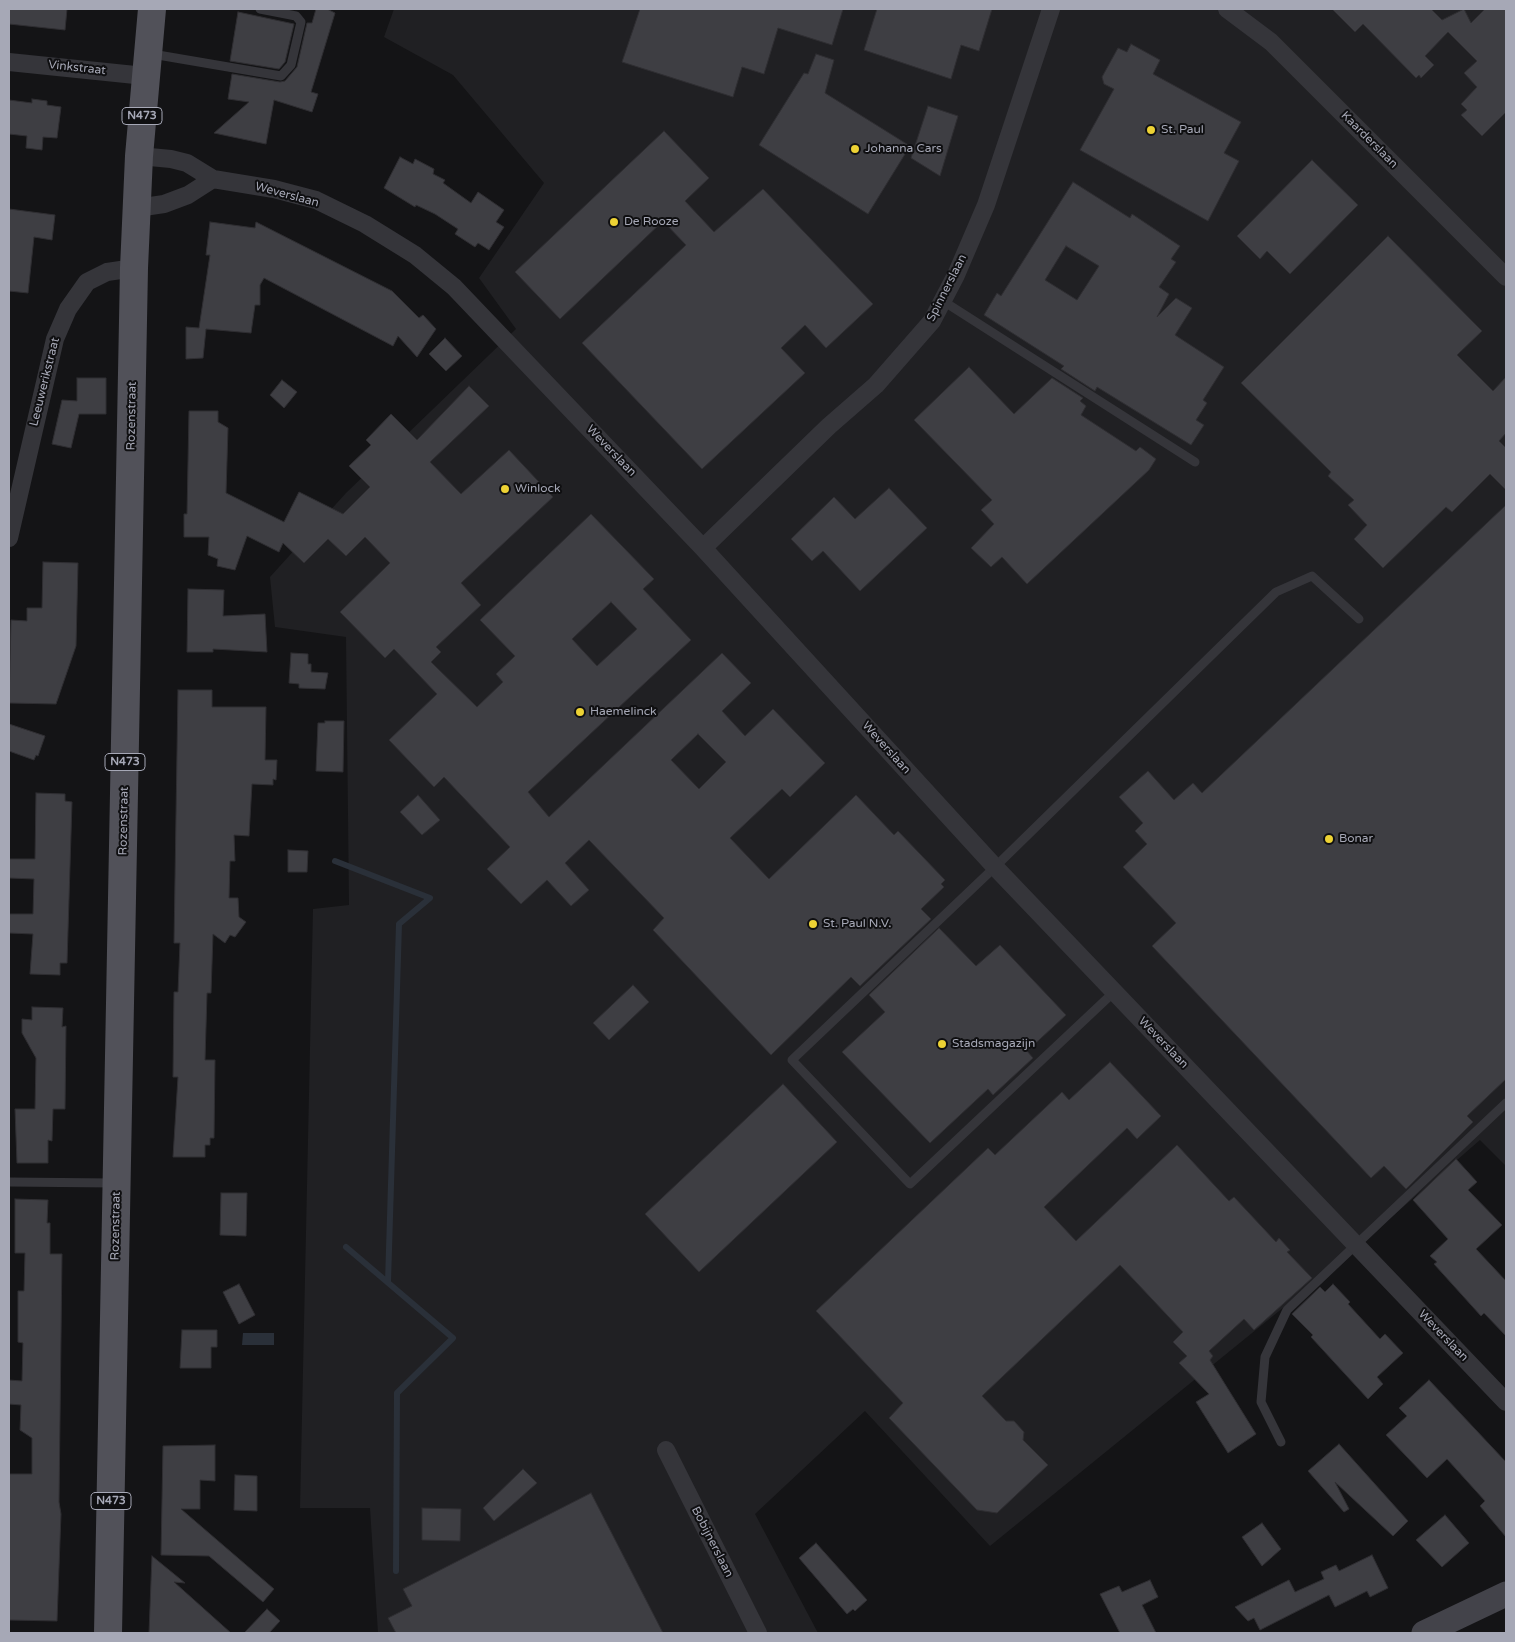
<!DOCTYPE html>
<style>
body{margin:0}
#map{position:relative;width:1515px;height:1642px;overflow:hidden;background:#141416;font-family:"Varela Round",sans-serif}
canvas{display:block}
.frame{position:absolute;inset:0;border:10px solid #a6a8b6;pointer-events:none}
</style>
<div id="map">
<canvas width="1515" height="1642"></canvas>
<div class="frame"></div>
</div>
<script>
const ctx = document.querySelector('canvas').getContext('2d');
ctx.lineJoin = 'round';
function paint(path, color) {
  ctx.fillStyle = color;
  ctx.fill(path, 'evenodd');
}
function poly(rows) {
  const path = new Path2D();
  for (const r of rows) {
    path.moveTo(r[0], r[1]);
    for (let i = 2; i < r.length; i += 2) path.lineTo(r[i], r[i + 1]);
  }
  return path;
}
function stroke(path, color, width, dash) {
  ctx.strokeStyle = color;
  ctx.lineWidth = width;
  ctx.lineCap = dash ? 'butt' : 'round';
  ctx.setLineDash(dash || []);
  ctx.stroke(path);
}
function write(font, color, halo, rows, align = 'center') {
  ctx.font = font + ' "Varela Round",sans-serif';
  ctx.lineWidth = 4;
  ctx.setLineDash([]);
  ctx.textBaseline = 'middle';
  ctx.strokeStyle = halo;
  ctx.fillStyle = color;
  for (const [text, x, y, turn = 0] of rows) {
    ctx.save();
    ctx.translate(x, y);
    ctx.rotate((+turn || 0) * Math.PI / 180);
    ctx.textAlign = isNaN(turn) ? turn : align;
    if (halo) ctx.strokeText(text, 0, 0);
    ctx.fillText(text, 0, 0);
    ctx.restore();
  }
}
const built = poly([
 [394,9,1506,9,1506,1166,1480,1140,1348,1255,990,1546,865,1411,755,1514,818,1633,378,1633,370,1508,300,1508,313,909,349,905,346,637,275,627,270,577,346,493,516,329,479,278,544,183,453,75,384,37]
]);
const water = poly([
 [243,1333,274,1333,274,1345,242,1345]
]);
const stream = poly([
 [335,861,430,898,399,924,388,1282],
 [346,1247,453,1338,397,1393,396,1571]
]);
const building = poly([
 [9,9,67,9,65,30,9,24,9,9],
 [316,9,327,9,335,13,311,92,318,94,312,112,274,100,266,144,214,133,249,102,228,99,232,74,280,82,285,81,297,67,307,23,312,23,316,9],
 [640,9,843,9,832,45,778,28,764,74,742,67,733,97,622,62,640,9],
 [877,9,992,9,979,51,961,45,951,79,864,50,877,9],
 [1332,9,1431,9,1442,20,1464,9,1471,23,1485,9,1506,9,1506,112,1482,136,1461,115,1467,110,1461,104,1477,87,1464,73,1477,61,1448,32,1425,56,1434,65,1421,78,1419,75,1416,78,1363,24,1355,32,1332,9],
 [238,12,294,24,285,62,279,69,230,61,238,12],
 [1131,44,1160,60,1153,74,1241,122,1224,153,1239,161,1208,221,1080,150,1114,89,1104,84,1102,77,1118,48,1127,52,1131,44],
 [816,54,834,60,825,93,910,146,868,214,759,145,804,73,808,74,816,54],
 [32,99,47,101,47,105,61,107,57,138,43,137,42,150,26,148,27,136,9,134,9,100,32,103,32,99],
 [928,106,958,116,940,176,911,158,928,106],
 [664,131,709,178,685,201,714,232,763,189,873,304,826,348,805,325,781,348,805,373,702,469,582,343,686,245,663,221,560,319,515,272,664,131],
 [400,157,413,164,415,159,434,169,433,174,445,180,443,183,471,203,478,192,504,210,496,222,504,227,489,250,478,243,475,247,455,234,458,229,435,214,416,205,415,207,384,188,400,157],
 [1312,160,1358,205,1290,274,1267,251,1260,259,1237,236,1312,160],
 [1073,182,1130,218,1132,214,1180,246,1171,259,1176,262,1159,287,1169,294,1157,317,1176,298,1192,308,1175,335,1224,367,1203,400,1207,403,1196,420,1204,425,1191,445,1097,387,1095,391,1061,369,1064,366,984,315,997,293,1001,296,1073,182],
 [1066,246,1099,266,1077,300,1045,280,1066,246],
 [9,209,55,215,52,240,34,237,28,293,9,291,9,209],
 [210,222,255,228,256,222,392,291,419,318,423,315,436,329,417,357,398,336,393,346,264,278,260,285,260,305,255,305,251,333,206,329,203,358,186,359,186,327,199,328,210,255,206,255,210,222],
 [1388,236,1482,331,1457,355,1493,391,1506,377,1506,433,1499,441,1506,448,1506,490,1490,474,1452,512,1446,507,1383,568,1354,539,1367,525,1348,505,1354,500,1328,476,1331,472,1241,383,1388,236],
 [445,338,462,356,446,371,429,354,445,338],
 [969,367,1014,414,1052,378,1083,398,1080,401,1086,406,1081,415,1136,451,1140,447,1156,459,1149,470,1027,584,1002,557,991,567,971,548,994,524,981,510,992,500,914,420,969,367],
 [77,378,106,378,106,414,79,414,71,448,52,444,62,400,77,401,77,378],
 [282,380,297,392,284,408,270,395,282,380],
 [469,386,489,406,430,462,461,494,509,450,553,497,461,583,481,605,436,647,441,652,431,662,477,707,503,682,496,674,515,656,480,620,591,514,654,579,643,589,691,640,528,792,549,817,722,653,751,683,722,711,745,736,773,709,825,763,790,797,782,789,730,838,769,879,856,795,894,835,898,831,945,880,941,884,944,887,921,909,931,919,860,986,851,977,771,1055,653,930,664,918,589,840,565,863,589,890,571,906,547,880,521,904,487,869,510,847,444,777,434,787,389,740,437,694,394,649,385,658,340,612,390,563,365,537,346,556,328,539,304,563,283,543,279,552,247,536,235,570,217,566,218,559,208,555,209,537,184,537,184,514,187,514,189,411,218,411,218,422,228,428,226,493,284,522,299,492,343,514,370,487,349,466,371,445,366,440,391,414,417,440,469,386],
 [611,602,637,629,597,666,572,639,611,602],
 [698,734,726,762,699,789,671,760,698,734],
 [889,488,927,528,860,591,823,551,812,561,791,539,834,497,855,519,889,488],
 [1506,505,1506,1079,1467,1116,1473,1122,1406,1189,1384,1166,1371,1178,1152,946,1176,923,1123,867,1147,844,1135,831,1143,823,1119,797,1148,771,1174,800,1193,783,1202,793,1506,505],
 [43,562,78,563,76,646,56,704,9,703,11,620,27,621,27,608,42,608,43,562],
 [188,589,224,590,223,616,265,614,267,652,213,649,213,652,187,652,188,589],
 [291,653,308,654,308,664,311,664,311,672,328,673,325,689,299,688,299,684,289,683,291,653],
 [178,690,212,690,212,707,266,707,265,760,277,760,276,780,273,779,273,785,252,784,249,836,234,835,235,861,230,861,229,898,238,898,239,917,246,922,235,937,230,935,225,943,213,934,211,993,207,993,205,1060,215,1060,214,1138,210,1138,210,1145,205,1145,205,1157,173,1157,178,1077,173,1077,174,992,178,992,180,943,174,943,178,690],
 [325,721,344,721,343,772,316,771,318,723,325,723,325,721],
 [9,724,45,736,38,756,36,755,34,760,9,751,9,724],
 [36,793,65,794,65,801,72,802,67,963,60,963,60,975,30,974,33,934,9,933,9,914,33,914,34,879,9,878,9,859,35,859,36,793],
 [418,795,440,820,422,835,400,812,418,795],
 [288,850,308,851,307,872,288,872,288,850],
 [939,928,976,966,1000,945,1066,1015,1027,1051,1033,1058,993,1095,988,1089,930,1143,842,1052,885,1012,869,995,939,928],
 [633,985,649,1002,609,1040,593,1023,633,985],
 [32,1007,63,1008,62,1027,66,1026,65,1109,53,1109,52,1141,48,1140,48,1163,17,1163,15,1109,35,1109,36,1058,22,1033,22,1019,32,1020,32,1007],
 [1110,1062,1161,1116,1137,1139,1127,1128,1044,1207,1076,1241,1177,1145,1229,1201,1234,1197,1276,1242,1279,1238,1290,1250,1287,1252,1312,1278,1254,1330,1244,1319,1209,1351,1213,1356,1210,1360,1256,1434,1228,1453,1196,1402,1209,1394,1179,1363,1187,1356,1173,1342,1183,1332,1120,1265,982,1396,1006,1421,1014,1421,1024,1432,1023,1440,1048,1465,997,1513,977,1510,889,1418,903,1403,816,1311,988,1148,995,1155,1062,1092,1069,1100,1110,1062],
 [783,1084,837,1142,699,1272,645,1214,783,1084],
 [1456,1159,1477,1182,1468,1190,1502,1225,1476,1249,1506,1281,1506,1336,1484,1313,1481,1316,1434,1264,1437,1262,1430,1256,1448,1239,1413,1200,1456,1159],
 [221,1193,247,1193,246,1236,220,1235,221,1193],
 [15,1199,48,1200,47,1223,50,1223,50,1254,62,1254,59,1502,61,1514,57,1621,9,1620,9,1474,32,1474,32,1438,20,1430,21,1405,9,1404,9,1380,22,1381,23,1343,18,1342,18,1291,24,1291,25,1253,15,1253,15,1199],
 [239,1284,255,1315,239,1324,223,1292,239,1284],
 [1333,1284,1350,1302,1348,1304,1380,1339,1385,1334,1403,1353,1377,1377,1383,1384,1368,1399,1311,1337,1313,1335,1292,1314,1320,1287,1325,1292,1333,1284],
 [182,1330,217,1330,217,1347,211,1347,211,1368,180,1368,182,1330],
 [1429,1380,1506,1462,1506,1537,1480,1506,1485,1501,1447,1459,1427,1478,1386,1435,1407,1416,1399,1408,1429,1380],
 [1339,1444,1408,1521,1393,1536,1335,1482,1349,1509,1344,1512,1308,1471,1339,1444],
 [215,1445,215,1481,200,1480,200,1509,181,1509,274,1589,263,1602,209,1556,161,1555,163,1446,215,1445],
 [523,1469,537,1483,494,1521,483,1508,523,1469],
 [235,1475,257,1476,257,1511,234,1510,235,1475],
 [591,1493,663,1633,396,1633,388,1618,412,1606,403,1589,591,1493],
 [422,1508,461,1509,460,1541,422,1540,422,1508],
 [1445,1515,1469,1543,1442,1567,1416,1540,1445,1515],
 [1262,1523,1281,1549,1262,1566,1242,1537,1262,1523],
 [816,1543,867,1600,855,1611,853,1609,847,1614,799,1558,816,1543],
 [1372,1555,1388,1588,1370,1597,1367,1591,1335,1607,1329,1595,1260,1630,1254,1618,1248,1621,1235,1607,1289,1580,1295,1592,1324,1579,1321,1572,1336,1565,1339,1571,1372,1555],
 [152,1556,185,1583,174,1582,231,1633,149,1633,152,1556],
 [1150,1580,1158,1597,1142,1605,1156,1633,1120,1633,1100,1594,1119,1586,1122,1592,1150,1580],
 [267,1609,280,1621,269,1633,244,1633,267,1609]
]);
const lane = poly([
 [152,54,281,76,291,65,301,22,296,16,260,9],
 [943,301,1195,462],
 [1114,992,910,1184,792,1060,995,867,1276,592,1312,576,1359,619],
 [9,1182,113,1183],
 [1281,1442,1261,1402,1265,1357,1287,1310,1506,1103]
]);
const street = poly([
 [1227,9,1271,42,1506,277],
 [9,62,145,76],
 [139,156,171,159,187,163,213,179,274,189,316,200,365,224,415,255,454,287,703,548,995,867,1506,1402],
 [137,208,164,204,188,195,213,179],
 [9,538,55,339,68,309,87,282,107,272,134,268],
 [703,548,829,426,876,385,932,321,956,275,986,205,1051,9],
 [666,1450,758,1633]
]);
const secondary = poly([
 [1424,1633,1506,1594]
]);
const primary = poly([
 [108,1633,134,268,139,156,152,9]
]);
const markers = [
 [1151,130,5,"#edd234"],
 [855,149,5,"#edd234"],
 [614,222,5,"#edd234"],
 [505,489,5,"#edd234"],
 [580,712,5,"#edd234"],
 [1329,839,5,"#edd234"],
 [813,924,5,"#edd234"],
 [942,1044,5,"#edd234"]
];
const shields = [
 [142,116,40],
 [125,762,40],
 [111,1501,40]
];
const shieldNames = [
 ["N473",142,116],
 ["N473",125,762],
 ["N473",111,1501]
];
const streetNames = [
 ["Vinkstraat",77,68,6],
 ["Kaarderslaan",1369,140,45],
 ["Weverslaan",287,195,15],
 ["Spinnerslaan",947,288,-63],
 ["Leeuwerikstraat",45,382,-76],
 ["Rozenstraat",132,416,-89],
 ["Weverslaan",611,451,46],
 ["Weverslaan",886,748,48],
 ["Rozenstraat",124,821,-89],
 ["Weverslaan",1163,1043,46],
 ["Rozenstraat",116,1226,-89],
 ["Weverslaan",1443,1336,46],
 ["Bobijnerslaan",712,1542,63]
];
const poiNames = [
 ["St. Paul",1161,130],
 ["Johanna Cars",865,149],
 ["De Rooze",624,222],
 ["Winlock",515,489],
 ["Haemelinck",590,712],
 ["Bonar",1339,839],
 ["St. Paul N.V.",823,924],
 ["Stadsmagazijn",952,1044]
];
paint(built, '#202023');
paint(water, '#2a3039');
stroke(stream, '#2a3039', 6);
paint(building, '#3e3e43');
stroke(building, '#2f2e32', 1);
stroke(lane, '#35353a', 9);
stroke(street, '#35353a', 18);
stroke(secondary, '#43434a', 25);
stroke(primary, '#515159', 28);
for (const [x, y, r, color] of markers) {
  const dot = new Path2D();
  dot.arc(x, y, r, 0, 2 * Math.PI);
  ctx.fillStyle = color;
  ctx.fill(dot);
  stroke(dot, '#0f0f11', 2);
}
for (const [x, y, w] of shields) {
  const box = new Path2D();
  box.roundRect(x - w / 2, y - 8.5, w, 17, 4);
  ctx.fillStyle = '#0f0f11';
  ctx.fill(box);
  stroke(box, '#a6a8b6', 1);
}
write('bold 11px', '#a6a8b6', null, shieldNames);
write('12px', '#a6a8b6', '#0f0f11', streetNames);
write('12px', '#a6a8b6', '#0f0f11', poiNames, 'left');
</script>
